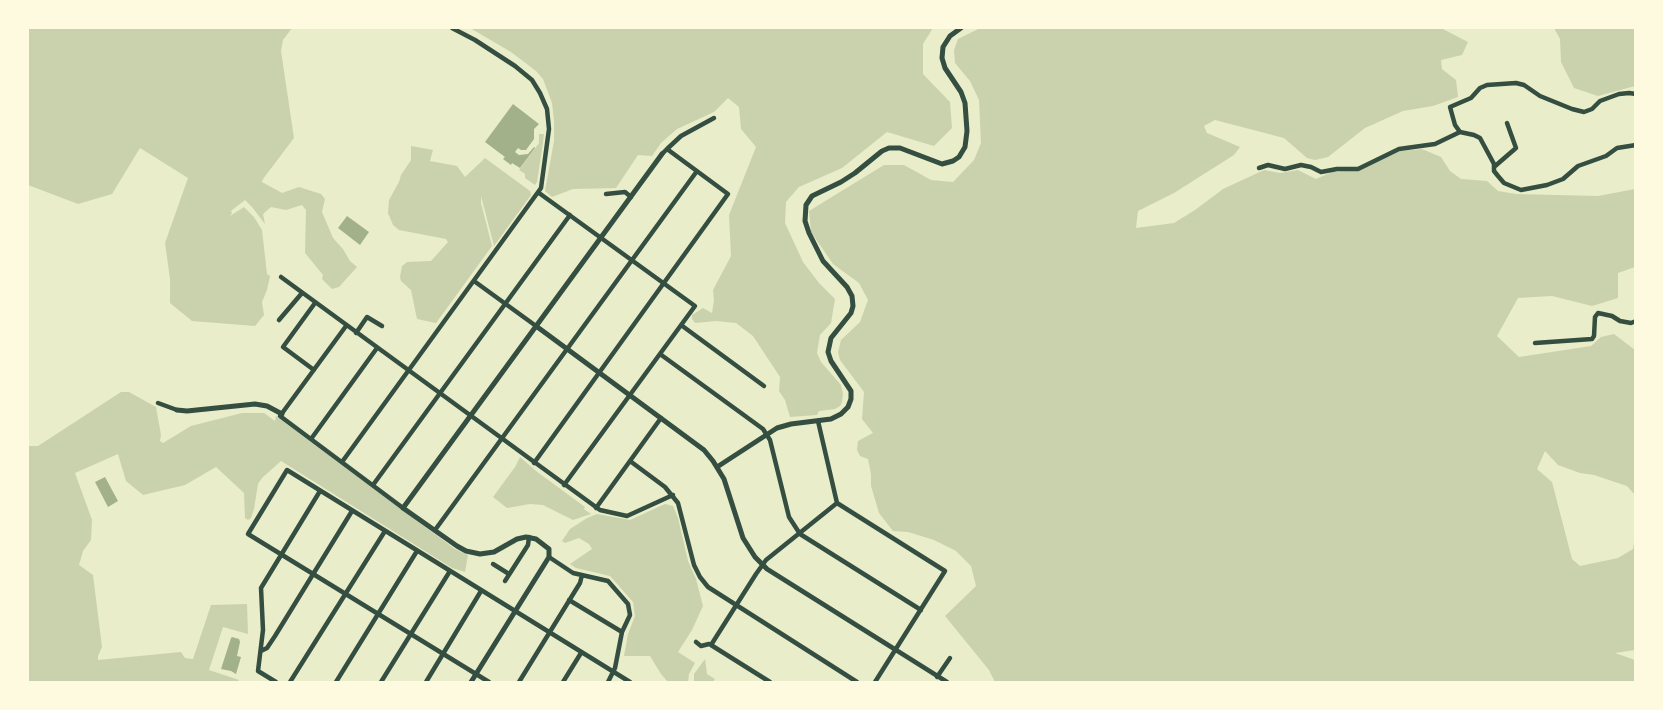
<!DOCTYPE html>
<style>
body{margin:0}
#map{position:relative;width:1663px;height:710px;overflow:hidden;background:#e9edc9;font-family:"Source Serif 4",serif}
canvas{display:block}
.frame{position:absolute;inset:0;border:29px solid #fefae0;pointer-events:none}
</style>
<div id="map">
<canvas width="1663" height="710"></canvas>
<div class="frame"></div>
</div>
<script>
const ctx = document.querySelector('canvas').getContext('2d');
ctx.lineJoin = 'round';
function paint(path, color) {
  ctx.fillStyle = color;
  ctx.fill(path, 'evenodd');
}
function poly(rows) {
  const path = new Path2D();
  for (const r of rows) {
    path.moveTo(r[0], r[1]);
    for (let i = 2; i < r.length; i += 2) path.lineTo(r[i], r[i + 1]);
  }
  return path;
}
function stroke(path, color, width, dash) {
  ctx.strokeStyle = color;
  ctx.lineWidth = width;
  ctx.lineCap = dash ? 'butt' : 'round';
  ctx.setLineDash(dash || []);
  ctx.stroke(path);
}
const green = poly([
 [28,28,292,28,283,40,281,51,294,138,263,179,262,182,282,193,299,187,321,194,325,199,322,212,333,238,343,249,350,261,357,267,339,287,332,289,322,279,323,275,305,253,306,210,302,205,286,210,271,207,263,214,265,224,252,207,245,200,231,211,232,213,230,216,244,207,254,217,262,230,267,274,270,276,267,290,262,302,264,315,255,326,192,321,170,303,170,279,165,243,188,178,140,148,112,194,78,204,28,185],
 [470,28,933,28,923,44,923,74,950,102,952,128,934,146,887,132,842,168,799,187,786,202,785,223,803,262,819,283,835,299,831,323,820,335,817,353,821,362,841,385,843,394,842,402,840,406,835,409,819,411,817,415,790,417,785,400,779,391,780,377,753,336,736,323,716,321,695,323,692,319,692,315,703,308,712,313,714,300,713,290,731,256,729,215,756,147,741,129,739,107,728,98,714,112,677,129,661,143,652,156,638,155,616,188,573,189,552,197,545,191,554,141,554,121,552,103,543,79,536,71,511,52],
 [980,28,1441,28,1468,42,1462,55,1441,60,1442,69,1456,80,1458,97,1433,106,1403,111,1365,128,1328,157,1315,160,1307,158,1284,138,1215,120,1204,126,1207,133,1240,147,1234,155,1174,193,1138,211,1136,228,1174,223,1195,210,1223,189,1264,170,1280,173,1298,170,1316,179,1332,172,1360,170,1400,151,1422,149,1441,157,1450,171,1461,179,1487,181,1498,191,1516,194,1598,196,1635,189,1635,267,1618,273,1618,298,1592,306,1552,296,1518,298,1497,336,1519,357,1591,346,1601,337,1614,334,1635,350,1635,495,1627,486,1594,475,1580,473,1558,465,1545,451,1537,469,1552,482,1572,559,1580,566,1618,558,1633,549,1635,536,1635,650,1615,653,1635,660,1635,682,995,682,989,670,945,616,976,586,971,566,956,551,934,540,908,532,893,531,879,513,871,486,871,474,868,459,860,456,857,450,858,441,873,433,862,419,864,392,840,360,838,352,841,340,860,322,868,300,859,283,833,264,811,232,809,211,884,165,904,165,931,180,953,182,974,160,981,143,979,100,970,81,955,63,954,50,958,39],
 [1554,28,1635,28,1635,86,1598,96,1574,88,1561,62,1560,39],
 [539,134,544,134,543,143,537,182,535,185,525,178,525,174,519,170,539,143],
 [411,146,433,150,430,161,457,166,465,177,485,158,530,191,531,195,494,246,481,196,481,203,492,246,436,323,417,319,411,290,401,281,400,277,402,266,407,262,431,261,448,242,446,239,399,230,393,225,388,213,389,200,399,182,401,175,411,160],
 [121,392,129,392,156,407,161,435,160,441,163,443,191,426,242,413,264,413,275,421,276,416,455,549,468,555,465,572,452,568,281,461,262,478,258,484,254,509,251,518,248,520,245,518,244,493,216,467,185,485,143,495,126,481,118,454,75,473,92,520,91,540,83,551,79,565,93,575,102,647,98,656,98,660,181,652,185,658,193,659,211,605,247,604,248,634,223,627,209,670,239,680,237,682,28,682,28,446,38,446],
 [520,457,536,471,585,507,584,509,591,514,573,520,543,505,530,504,507,508,493,497,515,467],
 [665,504,673,506,678,518,688,561,696,579,703,606,692,630,678,652,695,663,689,674,688,682,668,682,661,674,650,656,624,656,628,634,635,616,633,602,610,576,576,568,570,564,592,549,589,544,579,538,565,543,562,541,570,529,587,518,597,514,630,520],
 [705,659,707,674,715,679,713,682,694,682,694,674]
]);
const water = poly([
 [513,104,539,124,534,129,534,139,526,150,521,150,518,148,515,152,519,155,528,154,534,147,535,148,520,168,512,163,511,165,503,159,505,157,485,142],
 [347,216,369,232,360,245,338,228],
 [105,477,118,501,108,507,95,482],
 [232,637,239,639,240,642,237,656,241,657,236,674,231,671,221,669,231,638]
]);
const minor = poly([
 [1460,132,1455,125,1450,107,1471,98,1480,88,1487,85,1516,83,1524,85,1540,96,1572,109,1584,112,1592,109,1600,101,1619,94,1629,93,1636,94],
 [667,149,681,136,714,118],
 [1494,167,1516,148,1507,123],
 [1259,168,1268,165,1285,169,1301,165,1311,167,1321,172,1337,169,1358,169,1399,149,1435,144,1460,132,1474,135,1480,138,1494,164,1494,171,1498,176,1504,183,1521,190,1547,185,1563,179,1578,166,1606,156,1617,148,1636,145],
 [539,193,695,306,564,485],
 [606,194,625,192,631,197],
 [281,277,600,510,627,516,673,495],
 [474,281,536,326],
 [279,320,302,293],
 [681,325,764,386],
 [346,326,280,416,403,508],
 [356,333,367,317,382,326],
 [1535,343,1592,339,1594,336,1595,317,1598,313,1612,316,1620,321,1631,323,1636,321],
 [660,354,763,429,770,440,789,517,800,534,921,610],
 [314,370,283,347,315,303],
 [158,403,177,410],
 [818,421,837,503,945,571,875,682],
 [311,439,377,348],
 [630,461,665,487,678,503,694,565,700,577,708,587,857,682],
 [342,462,541,188,549,129,547,109,540,93,532,80,515,66,475,40,452,28],
 [534,463,728,194,667,149,662,154],
 [373,485,570,215],
 [596,508,661,418],
 [435,530,697,171],
 [549,557,573,573,608,581,628,604,630,615,622,632,615,668,608,682],
 [493,564,509,574],
 [505,581,528,545,529,537],
 [569,600,622,632],
 [696,642,701,646,709,644,711,645],
 [896,650,947,682],
 [261,651,267,648,275,636,352,511],
 [937,677,950,658],
 [276,682,258,671,263,630,261,588,320,491],
 [290,682,385,531],
 [336,682,417,551],
 [381,682,450,571],
 [426,682,481,591],
 [489,682,248,534,287,470,630,682],
 [519,682,580,583,582,575],
 [563,682,581,653],
 [770,682,711,645,756,574,766,560,837,503]
]);
const tertiary = poly([
 [536,326,704,450,713,461,724,479,743,538,755,557,767,569,896,650],
 [177,410,187,411,255,404,267,406,282,414],
 [717,467,777,428,791,424,831,419,841,414,848,407,851,399,851,391,831,361,828,352,831,338,851,313,853,306,852,296,847,287,823,261,809,233,805,221,806,205,812,196,841,182,855,173,882,151,889,148,900,148,942,164,953,161,959,157,965,147,967,131,965,103,961,92,945,68,942,58,943,47,950,36,961,28],
 [471,682,549,557,549,549,536,539,526,537,517,539,494,552,480,554,466,551,457,546,403,508,662,154]
]);
paint(green, '#cad2ad');
paint(water, '#a3b18a');
stroke(minor, '#344e41', 4.5);
stroke(tertiary, '#344e41', 5);
</script>
